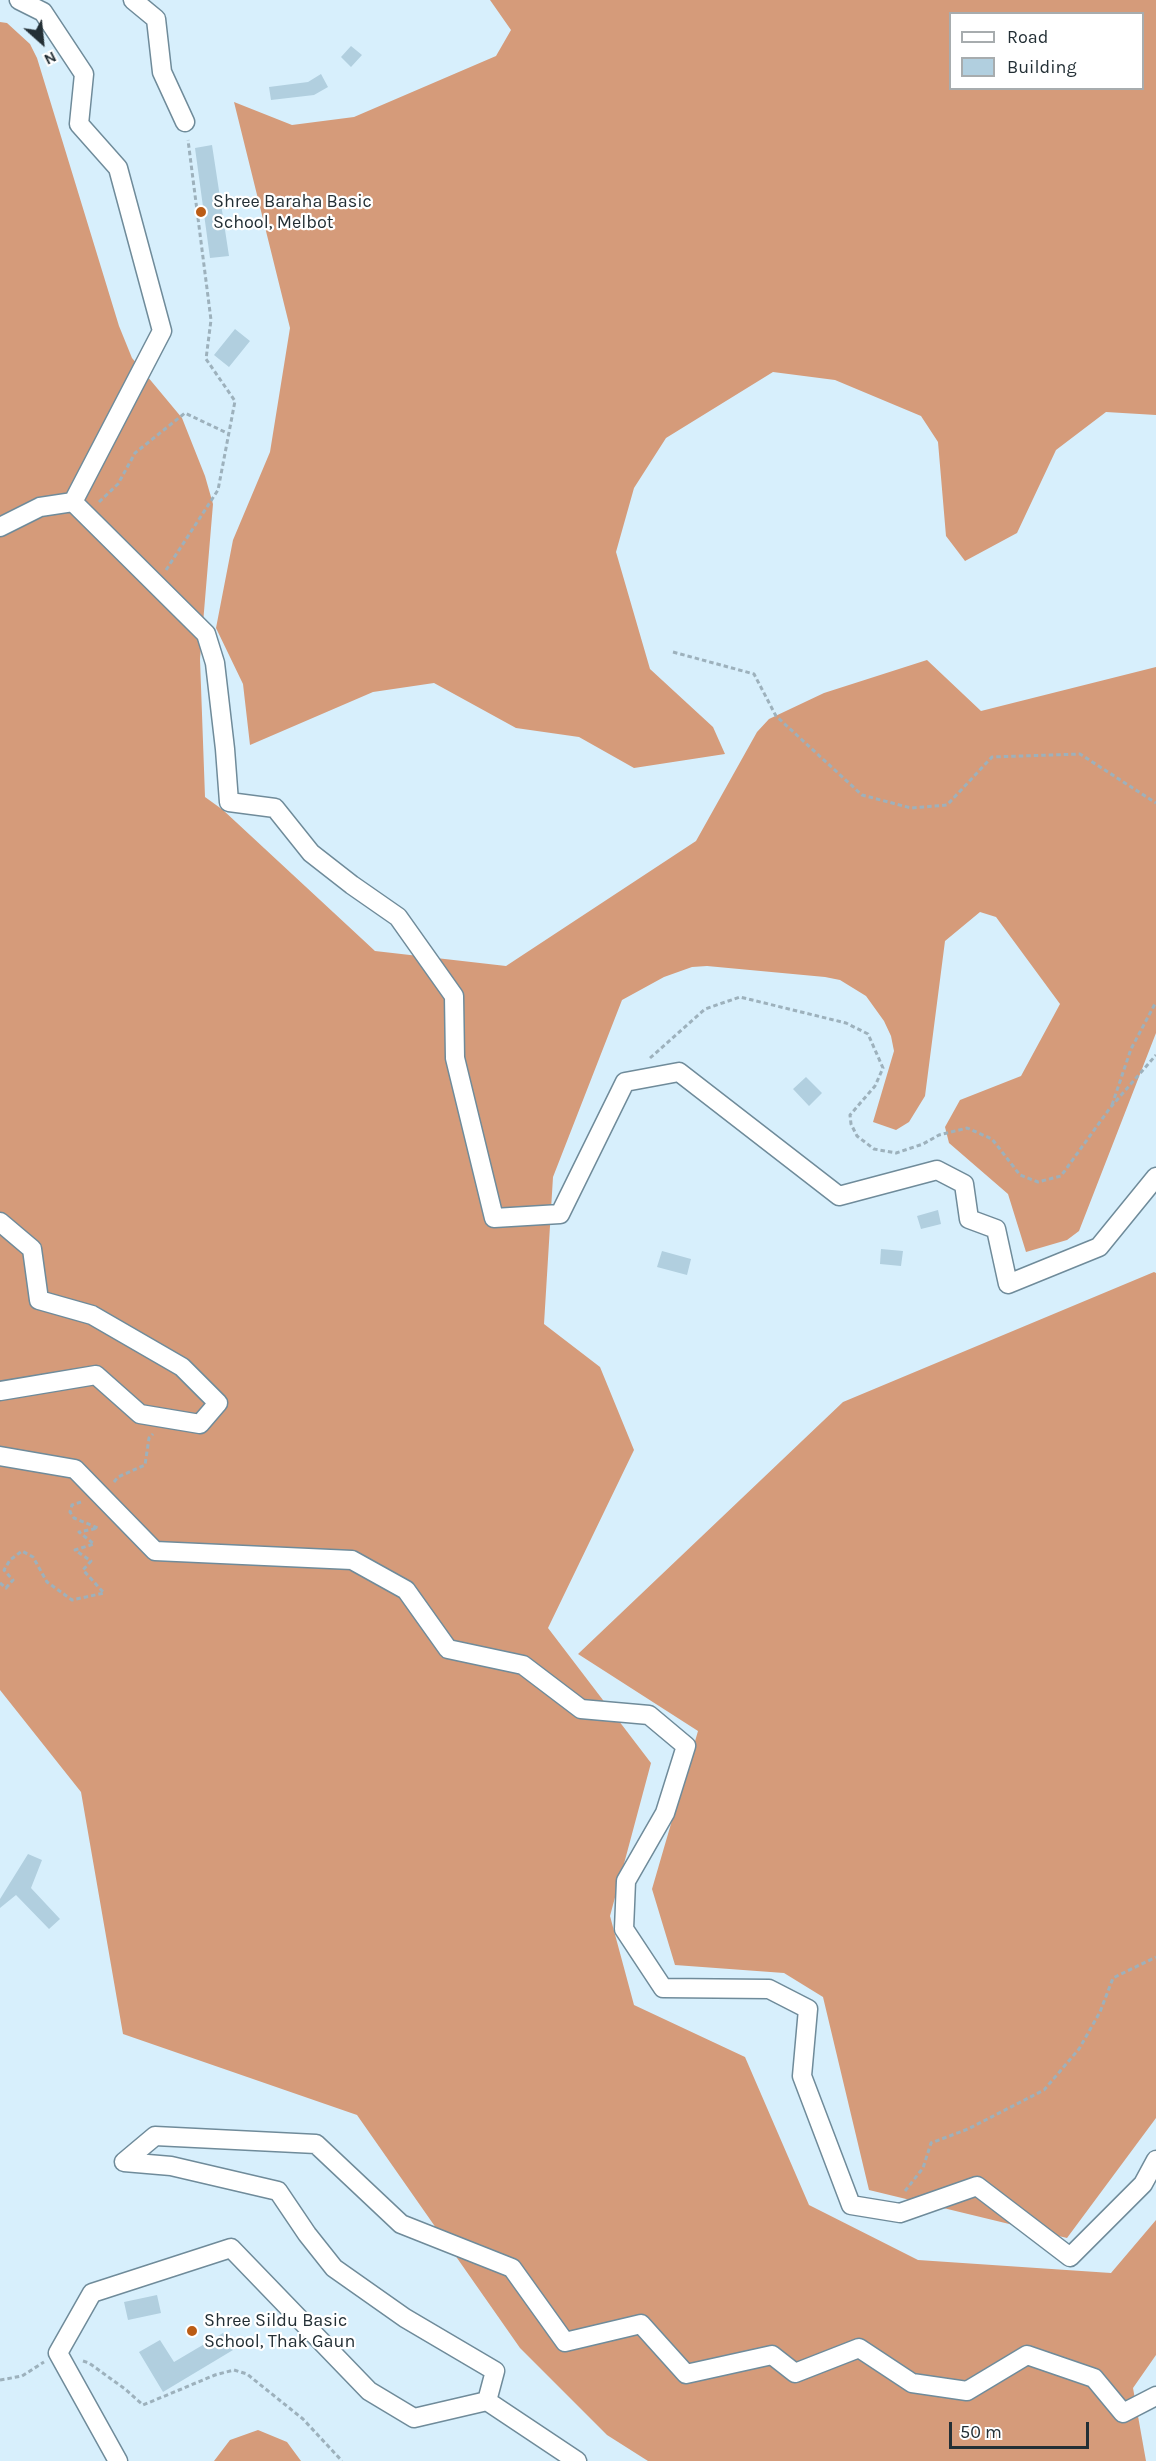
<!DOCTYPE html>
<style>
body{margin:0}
#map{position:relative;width:1156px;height:2461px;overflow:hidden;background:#d7effc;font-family:Karla,sans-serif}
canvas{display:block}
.legend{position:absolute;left:949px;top:12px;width:195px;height:78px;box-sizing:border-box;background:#fff;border:2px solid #a7acae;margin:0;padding:8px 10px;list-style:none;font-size:18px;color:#232f35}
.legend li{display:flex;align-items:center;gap:12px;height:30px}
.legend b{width:30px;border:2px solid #a7acae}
.north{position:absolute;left:12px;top:12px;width:60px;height:60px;-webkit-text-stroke:4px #fff;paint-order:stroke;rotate:153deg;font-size:16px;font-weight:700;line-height:24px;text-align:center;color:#232f35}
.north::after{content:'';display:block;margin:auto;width:21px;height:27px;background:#232f35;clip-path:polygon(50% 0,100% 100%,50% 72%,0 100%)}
.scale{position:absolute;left:949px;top:2422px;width:140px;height:27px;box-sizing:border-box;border:3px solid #232f35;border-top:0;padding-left:8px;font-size:18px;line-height:21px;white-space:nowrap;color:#232f35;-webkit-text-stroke:4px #fff;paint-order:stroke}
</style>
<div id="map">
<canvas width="1156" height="2461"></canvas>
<ul class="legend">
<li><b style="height:8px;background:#fff"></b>Road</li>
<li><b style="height:16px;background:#b1cfdf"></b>Building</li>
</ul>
<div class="north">N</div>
<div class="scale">50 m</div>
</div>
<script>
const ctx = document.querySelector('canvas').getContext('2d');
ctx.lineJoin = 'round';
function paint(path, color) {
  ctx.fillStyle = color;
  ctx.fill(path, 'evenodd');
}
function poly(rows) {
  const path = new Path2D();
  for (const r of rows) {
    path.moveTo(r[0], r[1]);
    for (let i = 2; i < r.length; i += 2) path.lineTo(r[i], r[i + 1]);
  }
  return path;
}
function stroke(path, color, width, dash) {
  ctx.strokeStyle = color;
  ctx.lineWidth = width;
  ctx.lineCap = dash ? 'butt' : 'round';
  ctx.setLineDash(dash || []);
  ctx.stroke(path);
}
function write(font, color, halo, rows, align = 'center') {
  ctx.font = font + ' Karla,sans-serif';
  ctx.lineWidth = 4.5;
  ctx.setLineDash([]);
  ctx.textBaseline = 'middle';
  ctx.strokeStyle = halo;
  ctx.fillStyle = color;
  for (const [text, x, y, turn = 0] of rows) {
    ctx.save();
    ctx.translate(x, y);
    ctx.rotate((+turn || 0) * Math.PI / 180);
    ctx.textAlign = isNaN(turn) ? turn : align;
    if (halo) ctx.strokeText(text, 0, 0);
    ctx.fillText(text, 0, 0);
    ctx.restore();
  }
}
const forest = poly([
 [490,0,1156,0,1156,415,1106,412,1056,450,1017,533,965,561,946,536,938,442,921,416,835,380,773,372,666,438,634,488,616,552,650,669,713,727,725,754,634,768,579,737,516,728,434,683,373,692,250,745,243,684,216,628,233,540,270,452,290,328,234,102,292,125,354,117,496,56,511,30],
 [950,14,1142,14,1142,88,950,88],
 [0,22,7,23,30,44,37,58,119,326,132,358,182,418,205,476,213,504,200,659,205,797,223,810,375,951,506,966,696,841,757,732,769,719,824,693,927,660,981,711,1156,667,1156,1033,1079,1231,1067,1240,1026,1252,1008,1194,949,1143,945,1127,960,1100,1021,1076,1060,1004,996,917,980,912,945,941,925,1096,909,1122,896,1130,873,1122,894,1051,891,1036,884,1021,866,996,840,980,825,977,707,966,692,967,664,977,622,1000,553,1177,544,1324,600,1367,634,1450,548,1628,651,1763,610,1916,634,2005,745,2057,809,2205,918,2260,1111,2273,1156,2220,1156,2355,1133,2388,1146,2461,648,2461,607,2435,520,2348,357,2115,123,2034,81,1792,0,1690],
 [1154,1272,1156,1273,1156,2118,1067,2238,869,2190,823,1997,784,1973,675,1965,652,1889,698,1731,578,1654,843,1402],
 [258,2430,287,2442,301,2461,214,2461,230,2440]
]);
const building = poly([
 [351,46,362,55,351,67,341,57],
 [321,74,328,87,314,95,271,100,269,87,308,82],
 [212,145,229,256,210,258,195,148],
 [235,329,250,341,229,367,214,355],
 [806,1077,822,1093,809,1106,793,1089],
 [938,1210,941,1224,921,1229,917,1216],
 [881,1249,903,1251,901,1266,880,1264],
 [662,1251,691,1259,687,1275,657,1267],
 [28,1854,42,1860,31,1888,60,1919,49,1929,16,1895,0,1908,0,1899],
 [157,2295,161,2313,128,2320,124,2302],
 [223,2333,233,2350,163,2392,139,2352,160,2340,174,2362]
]);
const path = poly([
 [99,502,118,484,135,453,185,413,229,434],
 [166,570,218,490,235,401,206,359,211,320,188,140],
 [673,652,754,674,776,716,862,795,911,808,947,805,992,757,1080,754,1156,803],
 [650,1058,705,1009,740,997,846,1023,868,1034,883,1068,875,1086,850,1115,851,1124,857,1136,874,1149,896,1153,923,1144,939,1135,967,1128,992,1139,1020,1175,1038,1182,1061,1176,1110,1108,1156,1055],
 [1112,1105,1131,1049,1156,1002],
 [114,1482,118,1477,145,1465,149,1438,153,1434],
 [0,1583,6,1588,13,1580,4,1570,10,1560,22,1551,33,1557,47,1582,72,1600,104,1593,83,1570,91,1561,75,1550,94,1544,79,1532,98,1528,74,1518,70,1512,72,1505,81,1502],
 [905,2191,923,2168,931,2143,968,2129,1044,2090,1079,2049,1100,2012,1113,1978,1156,1957],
 [83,2361,89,2363,125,2389,143,2405,215,2375,234,2370,247,2374,303,2419,342,2461],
 [0,2380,22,2376,44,2362]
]);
const minor = poly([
 [133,0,156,19,162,72,185,122],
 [73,502,206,634,215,663,225,749,229,802,275,808,311,853,352,885,398,917,454,996,455,1058,494,1218,560,1214,625,1082,679,1072,839,1196,937,1170,964,1184,969,1219,996,1229,1008,1284,1099,1247,1156,1177],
 [0,527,40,507,73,502,162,331,118,168,79,124,84,74,43,12,19,0],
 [0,1222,32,1249,39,1300,92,1315,182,1367,218,1403,200,1424,140,1414,96,1375,0,1391],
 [0,1456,75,1469,155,1551,352,1560,406,1590,448,1649,523,1665,581,1709,649,1715,686,1746,665,1813,626,1881,624,1929,663,1988,769,1989,808,2009,802,2076,851,2205,900,2213,977,2186,1070,2257,1143,2184,1156,2160],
 [487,2401,577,2461],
 [118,2461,58,2353,92,2293,231,2248,369,2391,414,2418,487,2401,495,2371,405,2318,334,2268,307,2234,278,2191,171,2166,124,2162,155,2136,316,2144,401,2224,512,2268,565,2342,641,2324,686,2374,772,2355,795,2373,859,2348,912,2383,967,2391,1027,2355,1094,2378,1123,2413,1156,2396]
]);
const markers = [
 [201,212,6,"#bb5c15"],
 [192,2331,6,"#bb5c15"]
];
const poiNames = [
 ["Shree Baraha Basic",213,202],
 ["School, Melbot",213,223],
 ["Shree Sildu Basic",204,2321],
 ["School, Thak Gaun",204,2342]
];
paint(forest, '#d59b7a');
paint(building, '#b1cfdf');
stroke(minor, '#6f8b9a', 21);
stroke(path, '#9db1bc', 3, [4.5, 3]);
stroke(minor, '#fff', 18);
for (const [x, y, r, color] of markers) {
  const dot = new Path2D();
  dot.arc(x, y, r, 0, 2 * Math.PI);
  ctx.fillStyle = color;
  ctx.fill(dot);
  stroke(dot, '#fff', 2);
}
write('18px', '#232f35', '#fff', poiNames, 'left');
</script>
